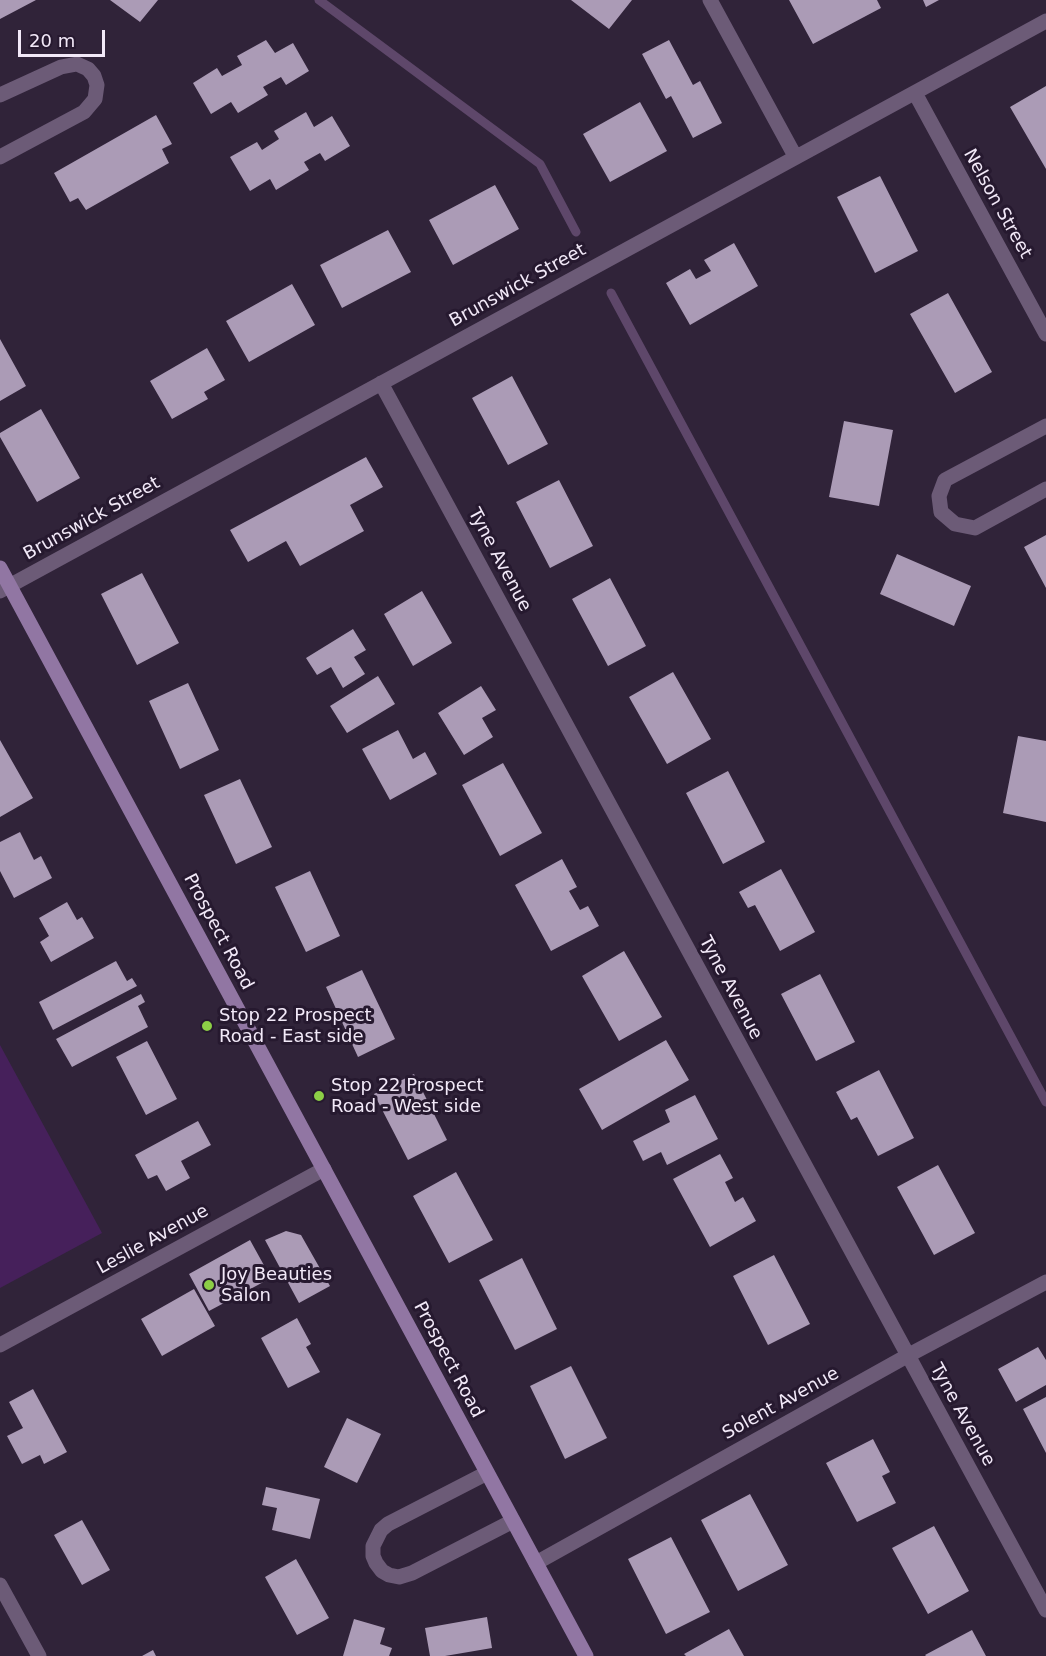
<!DOCTYPE html>
<style>
body{margin:0}
#map{position:relative;width:1046px;height:1656px;overflow:hidden;background:#302339;font-family:"DejaVu Sans",sans-serif}
canvas{display:block}
.scale{position:absolute;left:18px;top:30px;width:87px;height:27px;box-sizing:border-box;border:3px solid #f2e9f8;border-top:0;padding-left:8px;font-size:18px;line-height:21px;white-space:nowrap;color:#f2e9f8;-webkit-text-stroke:4px #26192f;paint-order:stroke}
</style>
<div id="map">
<canvas width="1046" height="1656"></canvas>
<div class="scale">20 m</div>
</div>
<script>
const ctx = document.querySelector('canvas').getContext('2d');
ctx.lineJoin = 'round';
function paint(path, color) {
  ctx.fillStyle = color;
  ctx.fill(path, 'evenodd');
}
function poly(rows) {
  const path = new Path2D();
  for (const r of rows) {
    path.moveTo(r[0], r[1]);
    for (let i = 2; i < r.length; i += 2) path.lineTo(r[i], r[i + 1]);
  }
  return path;
}
function stroke(path, color, width, dash) {
  ctx.strokeStyle = color;
  ctx.lineWidth = width;
  ctx.lineCap = dash ? 'butt' : 'round';
  ctx.setLineDash(dash || []);
  ctx.stroke(path);
}
function write(font, color, halo, rows, align = 'center') {
  ctx.font = font + ' "DejaVu Sans",sans-serif';
  ctx.lineWidth = 6;
  ctx.setLineDash([]);
  ctx.textBaseline = 'middle';
  ctx.strokeStyle = halo;
  ctx.fillStyle = color;
  for (const [text, x, y, turn = 0] of rows) {
    ctx.save();
    ctx.translate(x, y);
    ctx.rotate((+turn || 0) * Math.PI / 180);
    ctx.textAlign = isNaN(turn) ? turn : align;
    if (halo) ctx.strokeText(text, 0, 0);
    ctx.fillText(text, 0, 0);
    ctx.restore();
  }
}
const green = poly([
 [0,1045,102,1233,0,1288]
]);
const stream = poly([
 [319,0,540,164,576,232],
 [611,293,1046,1102]
]);
const building = poly([
 [0,0,36,0,0,19],
 [110,0,158,0,140,22],
 [571,0,632,0,609,29],
 [789,0,877,0,881,8,813,44],
 [923,0,939,0,926,7],
 [266,40,275,53,293,43,309,71,286,85,281,77,263,87,268,95,238,113,231,102,211,114,193,83,217,68,222,76,242,65,237,56],
 [669,40,693,85,700,81,722,123,693,138,671,96,666,99,642,54],
 [1046,86,1046,169,1010,107],
 [640,102,667,151,610,182,583,134],
 [306,112,314,127,332,116,350,146,325,161,320,153,304,162,309,170,276,190,270,179,250,191,230,157,257,142,262,150,279,139,274,131],
 [156,115,172,144,162,149,169,163,86,210,78,198,70,202,54,173],
 [880,176,918,251,875,273,837,197],
 [495,185,519,229,453,265,429,220],
 [388,230,411,272,342,308,320,265],
 [734,243,758,286,690,325,666,283,690,269,696,279,711,271,704,260],
 [292,284,315,325,249,362,226,321],
 [948,293,992,372,955,393,910,314],
 [0,339,26,386,0,401],
 [207,348,225,380,204,392,208,399,172,419,150,381],
 [512,376,548,444,508,465,472,398],
 [41,409,80,478,37,502,0,437,0,433],
 [844,421,893,430,879,506,829,497],
 [366,457,383,487,350,505,364,531,300,566,286,541,248,562,230,530],
 [559,480,593,546,550,568,516,502],
 [1046,535,1046,588,1024,547],
 [897,554,971,586,954,626,880,594],
 [142,573,179,643,137,665,101,594],
 [610,578,646,646,608,666,572,599],
 [422,591,452,643,413,666,384,614],
 [353,629,366,650,354,657,365,674,343,688,331,667,317,675,306,658],
 [673,672,711,739,667,764,629,697],
 [378,676,395,704,347,733,330,706],
 [188,683,219,750,180,769,149,701],
 [481,686,496,710,482,718,493,737,464,755,438,713],
 [398,730,413,759,425,752,437,774,390,800,362,749],
 [1018,736,1046,741,1046,822,1003,813],
 [0,740,33,798,0,817],
 [503,763,542,833,500,856,462,785],
 [728,771,765,842,723,864,686,793],
 [240,779,272,847,236,864,204,795],
 [20,832,34,860,41,856,52,878,14,898,0,871,0,842],
 [562,859,577,887,569,891,580,910,588,906,599,926,551,951,515,885],
 [781,869,815,932,780,951,755,905,748,908,739,892],
 [310,871,340,936,306,952,275,887],
 [67,902,77,920,82,917,94,938,51,962,40,942,49,936,39,918],
 [624,951,662,1017,619,1041,582,976],
 [116,961,127,981,132,978,137,986,53,1030,39,1002],
 [362,970,395,1039,358,1057,326,987],
 [820,974,855,1042,816,1061,781,994],
 [141,994,145,1002,138,1006,148,1027,72,1067,56,1039],
 [666,1040,689,1080,602,1130,579,1089],
 [147,1041,177,1099,146,1115,116,1057],
 [879,1070,914,1138,878,1156,857,1117,851,1120,836,1092],
 [414,1074,447,1140,408,1160,374,1094],
 [695,1095,718,1139,667,1165,661,1152,643,1161,633,1141,670,1122,665,1110],
 [198,1121,211,1145,181,1161,190,1178,166,1191,157,1175,148,1179,135,1155],
 [720,1154,733,1178,725,1182,735,1202,743,1197,756,1221,710,1247,673,1179],
 [938,1165,975,1233,934,1255,897,1187],
 [456,1172,493,1240,449,1263,413,1196],
 [286,1231,301,1235,330,1286,299,1303,265,1240],
 [250,1240,271,1278,209,1311,189,1274],
 [774,1255,810,1324,768,1345,733,1276],
 [522,1258,557,1329,515,1350,479,1280],
 [194,1289,215,1326,162,1356,141,1319],
 [297,1318,311,1344,306,1347,320,1372,288,1388,261,1338],
 [1038,1347,1046,1360,1046,1385,1016,1402,998,1369],
 [571,1366,607,1438,565,1459,530,1386],
 [33,1389,67,1452,44,1464,40,1455,22,1464,7,1436,23,1428,9,1402],
 [1046,1397,1046,1453,1023,1409],
 [347,1418,381,1434,357,1483,324,1467],
 [873,1439,890,1472,882,1476,896,1503,857,1522,826,1463],
 [266,1487,320,1499,310,1539,272,1530,277,1508,262,1505],
 [750,1494,788,1565,738,1591,701,1520],
 [82,1520,110,1570,82,1585,54,1535],
 [934,1526,969,1591,928,1614,892,1548],
 [671,1537,710,1612,666,1634,628,1559],
 [296,1559,329,1618,297,1635,265,1577],
 [487,1617,492,1648,445,1656,430,1656,425,1628],
 [354,1619,385,1628,380,1644,392,1648,389,1656,343,1656],
 [729,1629,744,1656,686,1656,684,1654],
 [972,1630,986,1656,926,1656,925,1655],
 [153,1650,156,1656,142,1656]
]);
const service = poly([
 [0,95,61,67,77,64,88,69,94,76,97,85,95,99,84,112,0,157],
 [487,1473,388,1524,381,1530,373,1546,373,1556,376,1563,382,1571,389,1575,399,1577,412,1573,513,1521]
]);
const minor = poly([
 [710,0,795,156],
 [915,93,1046,334],
 [381,383,1046,1610],
 [1046,426,945,480,939,496,941,512,955,524,975,528,1046,489],
 [0,591,1046,21],
 [0,1345,324,1169],
 [536,1563,907,1356,1046,1282],
 [0,1585,39,1656]
]);
const secondary = poly([
 [0,568,586,1656]
]);
const markers = [
 [207,1026,6,"#8cce46"],
 [319,1096,6,"#8cce46"],
 [209,1285,6,"#8cce46"]
];
const streetNames = [
 ["Nelson Street",997,204,61],
 ["Brunswick Street",518,286,-29],
 ["Brunswick Street",92,519,-29],
 ["Tyne Avenue",499,560,62],
 ["Prospect Road",218,932,62],
 ["Tyne Avenue",730,988,62],
 ["Leslie Avenue",153,1240,-29],
 ["Prospect Road",448,1360,62],
 ["Solent Avenue",781,1404,-29],
 ["Tyne Avenue",962,1415,61]
];
const poiNames = [
 ["Stop 22 Prospect",219,1016],
 ["Road - East side",219,1037],
 ["Stop 22 Prospect",331,1086],
 ["Road - West side",331,1107],
 ["Joy Beauties",221,1275],
 ["Salon",221,1296]
];
paint(green, '#46205b');
stroke(stream, '#5e476a', 9);
paint(building, '#ab9bb6');
stroke(service, '#6c5b77', 15);
stroke(minor, '#6c5b77', 15);
stroke(secondary, '#9176a3', 15);
for (const [x, y, r, color] of markers) {
  const dot = new Path2D();
  dot.arc(x, y, r, 0, 2 * Math.PI);
  ctx.fillStyle = color;
  ctx.fill(dot);
  stroke(dot, '#26192f', 2);
}
write('18px', '#f2e9f8', '#26192f', streetNames);
write('18px', '#f2e9f8', '#26192f', poiNames, 'left');
</script>
